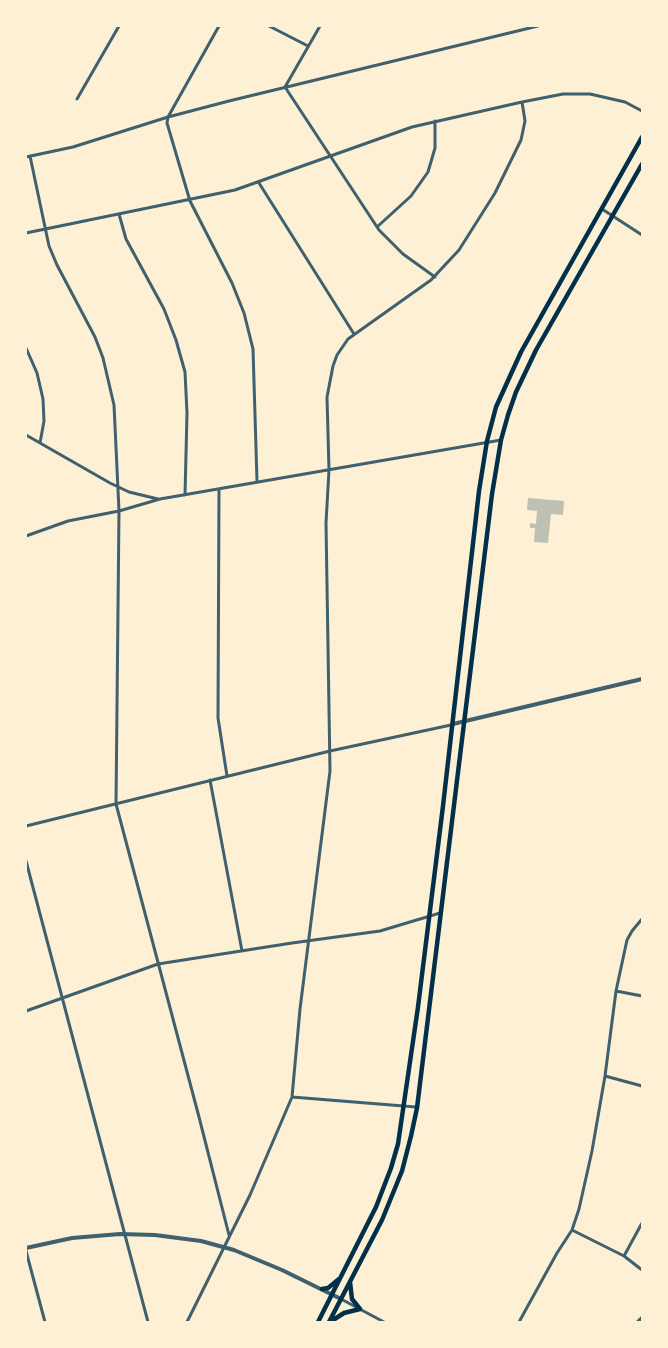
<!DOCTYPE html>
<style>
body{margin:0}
#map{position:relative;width:668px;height:1348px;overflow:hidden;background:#fdf0d5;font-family:Inter,sans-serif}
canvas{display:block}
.frame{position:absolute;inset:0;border:27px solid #fdf0d5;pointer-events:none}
</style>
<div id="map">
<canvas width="668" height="1348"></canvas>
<div class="frame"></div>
</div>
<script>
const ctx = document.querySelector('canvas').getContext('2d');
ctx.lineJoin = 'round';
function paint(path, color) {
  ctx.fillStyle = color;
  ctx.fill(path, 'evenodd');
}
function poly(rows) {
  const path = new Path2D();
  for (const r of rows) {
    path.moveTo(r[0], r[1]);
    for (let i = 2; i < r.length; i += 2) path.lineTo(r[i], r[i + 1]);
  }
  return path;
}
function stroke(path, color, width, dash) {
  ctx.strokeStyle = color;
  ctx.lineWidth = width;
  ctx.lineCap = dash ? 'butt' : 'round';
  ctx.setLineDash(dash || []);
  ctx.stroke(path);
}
const building = poly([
 [528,498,564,501,563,515,551,514,548,543,534,542,535,528,530,528,530,523,536,524,537,511,527,510]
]);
const minor = poly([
 [219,26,168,117,167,123,190,201,232,283,244,313,253,349,257,481],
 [269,26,308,46],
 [320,26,285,87,379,230,403,254,435,277],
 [77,99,119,26],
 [30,156,49,246,57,265,95,337,103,358,114,405,119,511,116,804,199,1117,229,1235],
 [26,157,73,147,168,117,229,101,538,26],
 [259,183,354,334],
 [602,209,642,235],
 [119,214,126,239,164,309,176,340,185,372,187,413,185,495],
 [377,227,411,196,428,172,435,148,435,121],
 [26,233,235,190,412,127,522,102,563,94,590,94,625,102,642,111],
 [26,348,37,373,43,399,44,421,40,443],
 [26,435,110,483,129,492,158,499],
 [219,489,218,718,227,776],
 [26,536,68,521,119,511,160,499,501,440],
 [210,780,242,951],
 [26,826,330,751,451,725],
 [26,861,148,1322],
 [616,991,642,996],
 [26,1011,158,964,292,943,380,931,440,913],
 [605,1076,642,1086],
 [292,1097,416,1107],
 [572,1230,624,1256,642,1270],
 [26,1251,45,1322],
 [624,1256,642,1223],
 [341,1299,384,1322],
 [187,1322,250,1195,292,1097,300,1009,330,771,326,523,329,470,327,397,333,366,337,355,348,339,431,280,459,250,495,193,521,140,525,121,522,102],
 [519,1322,557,1253,572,1230,579,1209,592,1151,605,1076,616,991,627,940,632,931,642,919]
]);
const tertiary = poly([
 [453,724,642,679],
 [26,1248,72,1238,120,1234,155,1235,201,1241,234,1250,282,1270,341,1299],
 [638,1322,642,1318]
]);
const primary = poly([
 [350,1282,352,1299,360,1309],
 [322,1289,328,1288,339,1279],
 [318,1322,376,1207,391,1168,398,1144,418,1007,443,806,479,491,487,441,496,407,521,352,642,137],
 [329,1322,382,1220,402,1171,411,1136,417,1108,492,494,501,440,508,415,516,392,536,350,642,164],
 [330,1322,344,1313,360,1309]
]);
paint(building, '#bec0b2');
stroke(minor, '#3f606c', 3);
stroke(tertiary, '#3f606c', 4);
stroke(primary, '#003049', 4.5);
</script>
